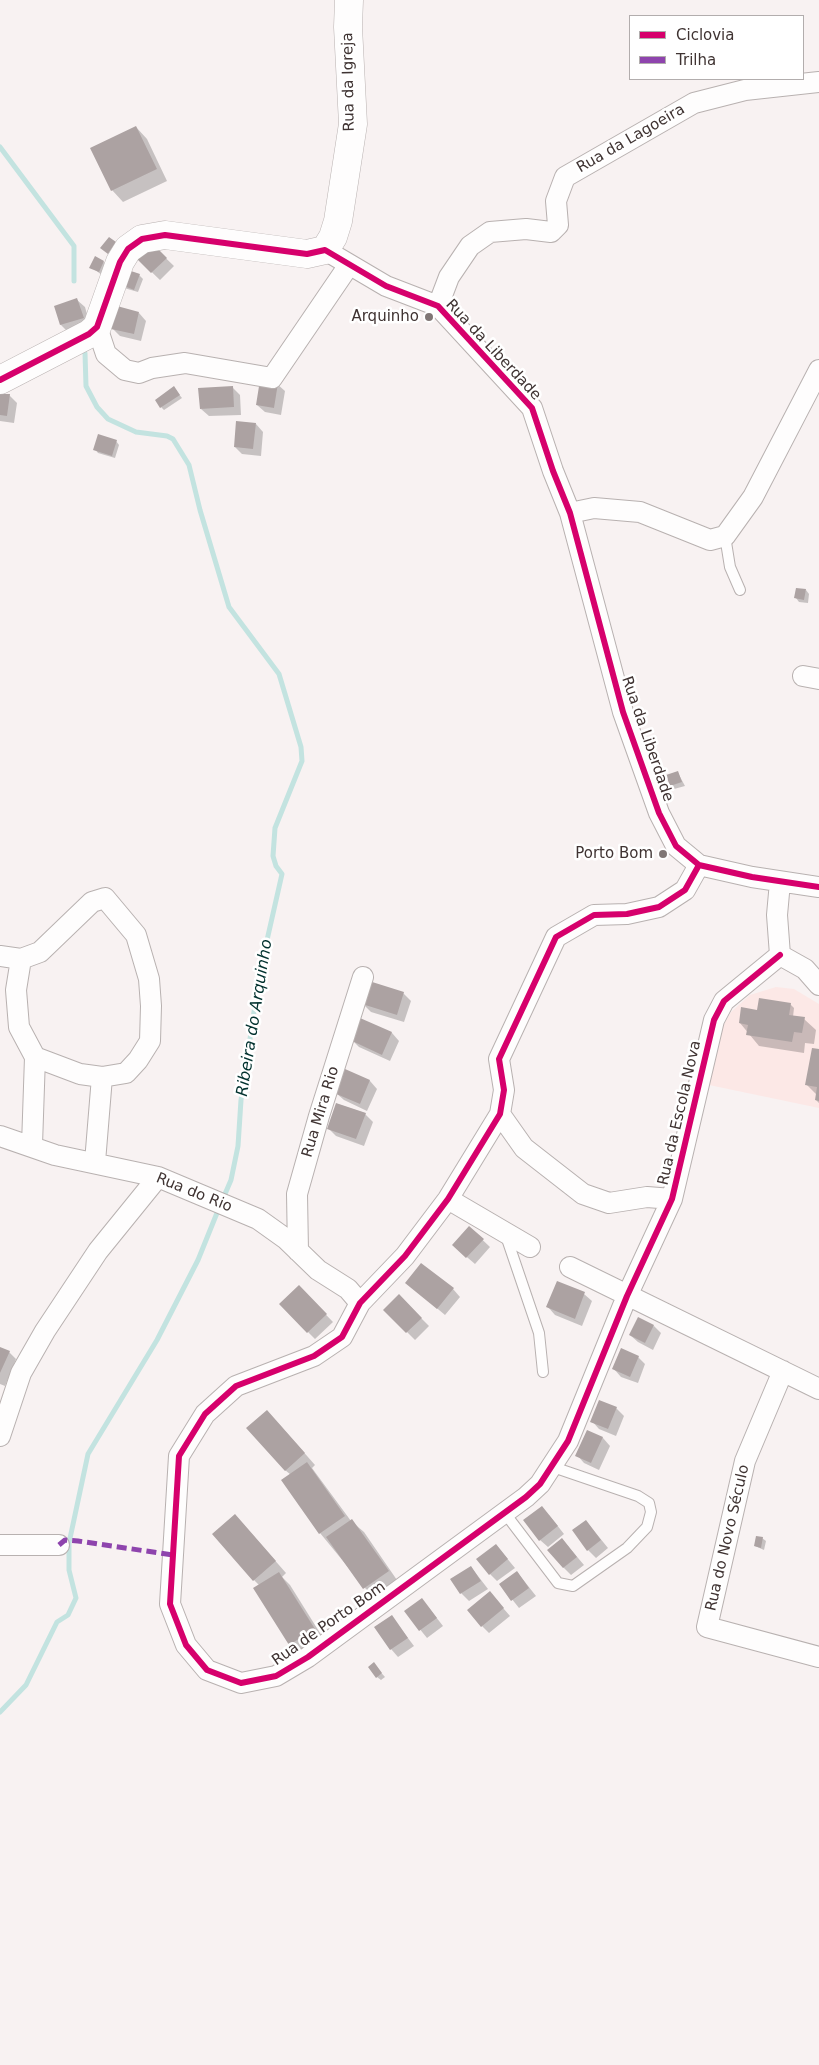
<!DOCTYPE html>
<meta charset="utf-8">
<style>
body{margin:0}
#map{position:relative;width:819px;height:2065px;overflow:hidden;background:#f8f2f2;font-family:"DejaVu Sans",sans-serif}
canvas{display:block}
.legend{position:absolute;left:629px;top:15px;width:175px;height:65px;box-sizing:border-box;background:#fff;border:1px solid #b2adad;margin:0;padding:6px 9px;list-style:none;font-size:15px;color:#3f3332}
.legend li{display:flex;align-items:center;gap:10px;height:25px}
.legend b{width:25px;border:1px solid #b2adad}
</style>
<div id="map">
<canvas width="819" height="2065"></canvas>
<ul class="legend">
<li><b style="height:6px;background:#d6006c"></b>Ciclovia</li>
<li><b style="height:6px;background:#8e44ad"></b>Trilha</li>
</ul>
</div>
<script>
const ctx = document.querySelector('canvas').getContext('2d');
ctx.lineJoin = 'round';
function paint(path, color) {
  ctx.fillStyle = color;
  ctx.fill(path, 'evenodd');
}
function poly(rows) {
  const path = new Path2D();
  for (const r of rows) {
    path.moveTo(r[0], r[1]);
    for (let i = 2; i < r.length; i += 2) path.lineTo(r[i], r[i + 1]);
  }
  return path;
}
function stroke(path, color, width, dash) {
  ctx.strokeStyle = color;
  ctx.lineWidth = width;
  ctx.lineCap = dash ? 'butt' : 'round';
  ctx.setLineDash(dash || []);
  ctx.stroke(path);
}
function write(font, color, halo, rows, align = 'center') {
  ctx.font = font + ' "DejaVu Sans",sans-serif';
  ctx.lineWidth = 5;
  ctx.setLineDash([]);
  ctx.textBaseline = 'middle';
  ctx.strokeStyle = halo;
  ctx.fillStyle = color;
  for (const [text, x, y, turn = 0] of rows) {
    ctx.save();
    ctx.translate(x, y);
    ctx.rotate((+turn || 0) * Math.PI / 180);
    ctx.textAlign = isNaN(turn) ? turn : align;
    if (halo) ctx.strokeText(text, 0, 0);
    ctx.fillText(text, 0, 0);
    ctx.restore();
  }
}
const built = poly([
 [776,987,794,989,819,1004,819,1108,709,1085,721,1029,731,1012,750,995]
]);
const shadow = poly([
 [136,127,147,139,167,181,123,202,112,190],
 [150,243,174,266,160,280,136,257],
 [104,262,107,265,102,275,91,267],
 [139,275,143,279,138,292,124,288],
 [77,300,85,307,90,325,68,332,61,325,55,307],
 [139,313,146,321,141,341,120,336,113,329],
 [277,384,285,391,281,415,265,412,257,405],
 [232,387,240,395,241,415,209,416,201,409],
 [174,388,182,398,164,410,161,407],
 [9,395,17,403,14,423,0,421,0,396],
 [256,424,263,432,261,456,242,454,235,447],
 [116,441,119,445,115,458,98,453,95,449],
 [806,590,809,594,808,603,799,602,796,598],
 [678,773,685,786,674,789,667,776],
 [403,993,411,1001,404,1022,371,1012,363,1004],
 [790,1004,794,1008,793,1017,804,1019,816,1030,814,1044,805,1043,804,1053,759,1046,740,1023,758,1011],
 [360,1019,392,1033,399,1041,390,1061,359,1047,351,1039],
 [819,1050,819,1103,816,1100,817,1095,806,1084],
 [346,1071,370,1081,377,1089,367,1111,344,1100,336,1093],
 [365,1114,373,1122,364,1146,336,1136,328,1128],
 [470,1228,490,1247,475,1264,461,1252],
 [407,1283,453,1289,460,1297,445,1315],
 [299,1287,333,1322,315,1339,308,1332],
 [584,1294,592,1301,582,1326,555,1315,548,1307],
 [399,1296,429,1326,415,1340,385,1310],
 [654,1326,661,1333,653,1350,638,1342,630,1335],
 [0,1348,9,1352,16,1359,5,1386,0,1384],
 [638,1357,645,1364,638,1383,621,1377,614,1369],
 [616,1408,624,1416,616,1436,599,1429,592,1421],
 [278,1423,315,1465,312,1468,351,1521,364,1532,399,1583,375,1600,320,1533,291,1475,285,1470],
 [588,1431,603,1438,610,1446,599,1470,584,1463,577,1455],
 [235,1515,286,1573,282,1577,290,1585,325,1641,301,1656,290,1645,259,1585,254,1580],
 [549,1515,564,1534,548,1547,540,1540],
 [586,1521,608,1548,596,1558,588,1550],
 [762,1538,766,1541,764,1550,755,1546],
 [562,1539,584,1565,571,1575,563,1567],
 [496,1545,515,1568,497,1581,490,1574],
 [471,1567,488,1589,469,1601,461,1593],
 [517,1572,536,1596,519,1608,500,1584],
 [497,1601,510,1616,489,1633,482,1626],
 [429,1608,443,1626,427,1638,406,1612],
 [392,1617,414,1646,398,1657,391,1649],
 [377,1668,385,1677,381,1680,377,1677]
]);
const stream = poly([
 [0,147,74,246,74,281],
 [85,353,86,386,97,407,108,419,136,432,167,436,173,439,189,465,200,510,229,607,279,674,301,747,302,761,275,828,273,856,276,866,282,874,260,971,241,1100,238,1146,231,1180,222,1201],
 [0,1712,26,1685,57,1622,68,1615,76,1598,69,1570,69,1543,88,1454,157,1340,198,1260,219,1208]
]);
const building = poly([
 [136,126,157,169,111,191,90,148],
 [109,237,116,242,108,254,100,248],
 [150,241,167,258,151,273,135,257],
 [95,256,104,261,99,272,89,268],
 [125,269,140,274,134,290,119,284],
 [77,298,84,318,60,325,54,306],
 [117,306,139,312,134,334,111,329],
 [260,380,278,383,274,408,256,405],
 [174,386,180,395,160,408,155,400],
 [233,386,234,407,200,409,198,388],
 [0,394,10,394,7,416,0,415],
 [236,421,256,423,253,449,234,447],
 [98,434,117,440,112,456,93,450],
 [796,588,806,589,804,600,794,598],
 [678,771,682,782,670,786,666,775],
 [369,981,404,992,397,1015,362,1004],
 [759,998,791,1003,789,1015,805,1017,802,1033,794,1032,792,1042,746,1035,748,1025,739,1023,741,1007,757,1010],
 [360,1018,392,1032,382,1055,350,1040],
 [812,1048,819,1049,819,1101,815,1100,817,1087,805,1085],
 [345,1069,370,1080,360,1104,334,1093],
 [336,1103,366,1113,356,1139,327,1129],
 [469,1226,484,1239,466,1258,452,1245],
 [421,1263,454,1288,437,1309,405,1283],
 [557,1281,585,1292,575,1319,546,1307],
 [299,1285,327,1314,307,1333,279,1304],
 [399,1294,422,1318,406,1333,383,1310],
 [638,1317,654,1325,645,1343,629,1335],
 [0,1347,10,1351,0,1373],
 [621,1348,639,1356,630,1377,612,1369],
 [599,1400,617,1407,608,1429,590,1422],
 [267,1410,305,1453,285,1471,246,1428],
 [587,1430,603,1437,591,1463,575,1456],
 [307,1462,345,1516,319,1534,281,1480],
 [542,1506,558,1526,539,1541,523,1520],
 [235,1514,276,1561,253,1581,212,1534],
 [352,1519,389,1571,363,1589,326,1537],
 [586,1520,601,1540,587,1551,572,1530],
 [756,1536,763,1537,761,1548,754,1546],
 [562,1538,577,1557,563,1568,547,1550],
 [496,1544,508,1559,489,1575,476,1559],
 [471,1566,481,1581,460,1594,450,1579],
 [517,1571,529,1588,511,1601,499,1584],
 [279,1572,315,1629,289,1645,253,1588],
 [490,1591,504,1608,481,1627,467,1610],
 [422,1598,437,1618,419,1631,404,1611],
 [392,1615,408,1638,390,1650,374,1627],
 [374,1662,382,1673,376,1678,368,1667]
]);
const lane = poly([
 [725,536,730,567,740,590],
 [505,1233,539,1333,543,1372],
 [504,1512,558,1583,573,1586,627,1548,647,1527,651,1512,649,1503,638,1496,553,1467]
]);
const street = poly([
 [325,250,386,286,438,306,532,408,553,471,570,513,623,712,659,813,676,846,699,865,752,877,819,887],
 [438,306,449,277,470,246,490,232,526,229,551,232,558,225,556,201,565,177,694,103,745,90,819,82],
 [97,327,106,354,125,370,139,373,152,368,185,363,272,378,349,265],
 [570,513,594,508,640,512,710,540,725,536,753,497,819,370],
 [803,676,819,679],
 [699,865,685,890,659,907,627,914,594,915,556,937,499,1059,504,1090,500,1114,448,1199,405,1256,360,1303,342,1337,314,1356,236,1386,205,1414,179,1456,170,1604,186,1645,207,1670,241,1683,276,1676,308,1657,526,1497,540,1484,568,1441,627,1296,672,1199,714,1020,724,1001,780,955],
 [780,955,777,915,780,882],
 [780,955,805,969,819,985],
 [0,956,21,959,40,952,92,902,105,898,136,935,149,979,151,1006,150,1041,138,1060,126,1073,102,1077,80,1074,35,1057,19,1027,16,990,21,959],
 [500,1114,524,1148,583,1194,609,1203,647,1197,672,1199],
 [0,1136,55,1155,158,1177,258,1219,286,1239,318,1270,348,1289,360,1303],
 [32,1145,35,1057],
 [95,1162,102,1077],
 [448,1199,530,1247],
 [298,1251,297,1194,319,1116,363,977],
 [570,1267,819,1389],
 [783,1371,745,1461,707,1627,819,1657],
 [0,1436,21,1373,45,1331,98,1251,158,1177],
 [0,1545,59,1545]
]);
const secondary = poly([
 [0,380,89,334,97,327,120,262,128,249,142,239,165,235,307,254,325,250,333,237,338,221,353,124,348,27,349,0]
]);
const quiet = poly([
 [59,1545,65,1540,78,1541,173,1555]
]);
const cycleway = poly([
 [0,380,89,334,97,327,120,262,128,249,142,239,165,235,307,254,325,250,386,286,438,306,532,408,553,471,570,513,623,712,659,813,676,846,699,865,752,877,819,887],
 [699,865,685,890,659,907,627,914,594,915,556,937,499,1059,504,1090,500,1114,448,1199,405,1256,360,1303,342,1337,314,1356,236,1386,205,1414,179,1456,170,1604,186,1645,207,1670,241,1683,276,1676,308,1657,526,1497,540,1484,568,1441,627,1296,672,1199,714,1020,724,1001,780,955]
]);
const markers = [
 [429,317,5,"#807675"],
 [663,854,5,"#807675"]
];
const streetNames = [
 ["Rua da Igreja",349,82,-91],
 ["Rua da Lagoeira",631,139,-30],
 ["Rua da Liberdade",493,350,47],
 ["Rua da Liberdade",647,739,71],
 ["Rua Mira Rio",321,1112,-73],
 ["Rua da Escola Nova",680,1113,-77],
 ["Rua do Rio",194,1193,22],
 ["Rua do Novo Século",728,1538,-77],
 ["Rua de Porto Bom",329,1624,-35]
];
const poiNames = [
 ["Arquinho",419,317],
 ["Porto Bom",653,854]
];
const waterNames = [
 ["Ribeira do Arquinho",255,1018,-81]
];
paint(built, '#fce8e6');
paint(shadow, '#0003');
stroke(stream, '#c3e3e0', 5);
paint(building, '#aca2a2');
stroke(lane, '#b8b1b0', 12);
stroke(street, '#b8b1b0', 22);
stroke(secondary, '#b8b1b0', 29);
stroke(lane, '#fefdfd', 10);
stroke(street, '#fefdfd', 20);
stroke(secondary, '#fefdfd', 28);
stroke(quiet, '#8e44ad', 5, [10, 5]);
stroke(cycleway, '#d6006c', 6);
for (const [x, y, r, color] of markers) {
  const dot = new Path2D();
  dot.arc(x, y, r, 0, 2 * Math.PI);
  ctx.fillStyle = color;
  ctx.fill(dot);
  stroke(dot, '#fff', 2);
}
write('15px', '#3f3332', '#fff', streetNames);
write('15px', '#3f3332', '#fff', poiNames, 'right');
write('italic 16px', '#01312e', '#fff', waterNames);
</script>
